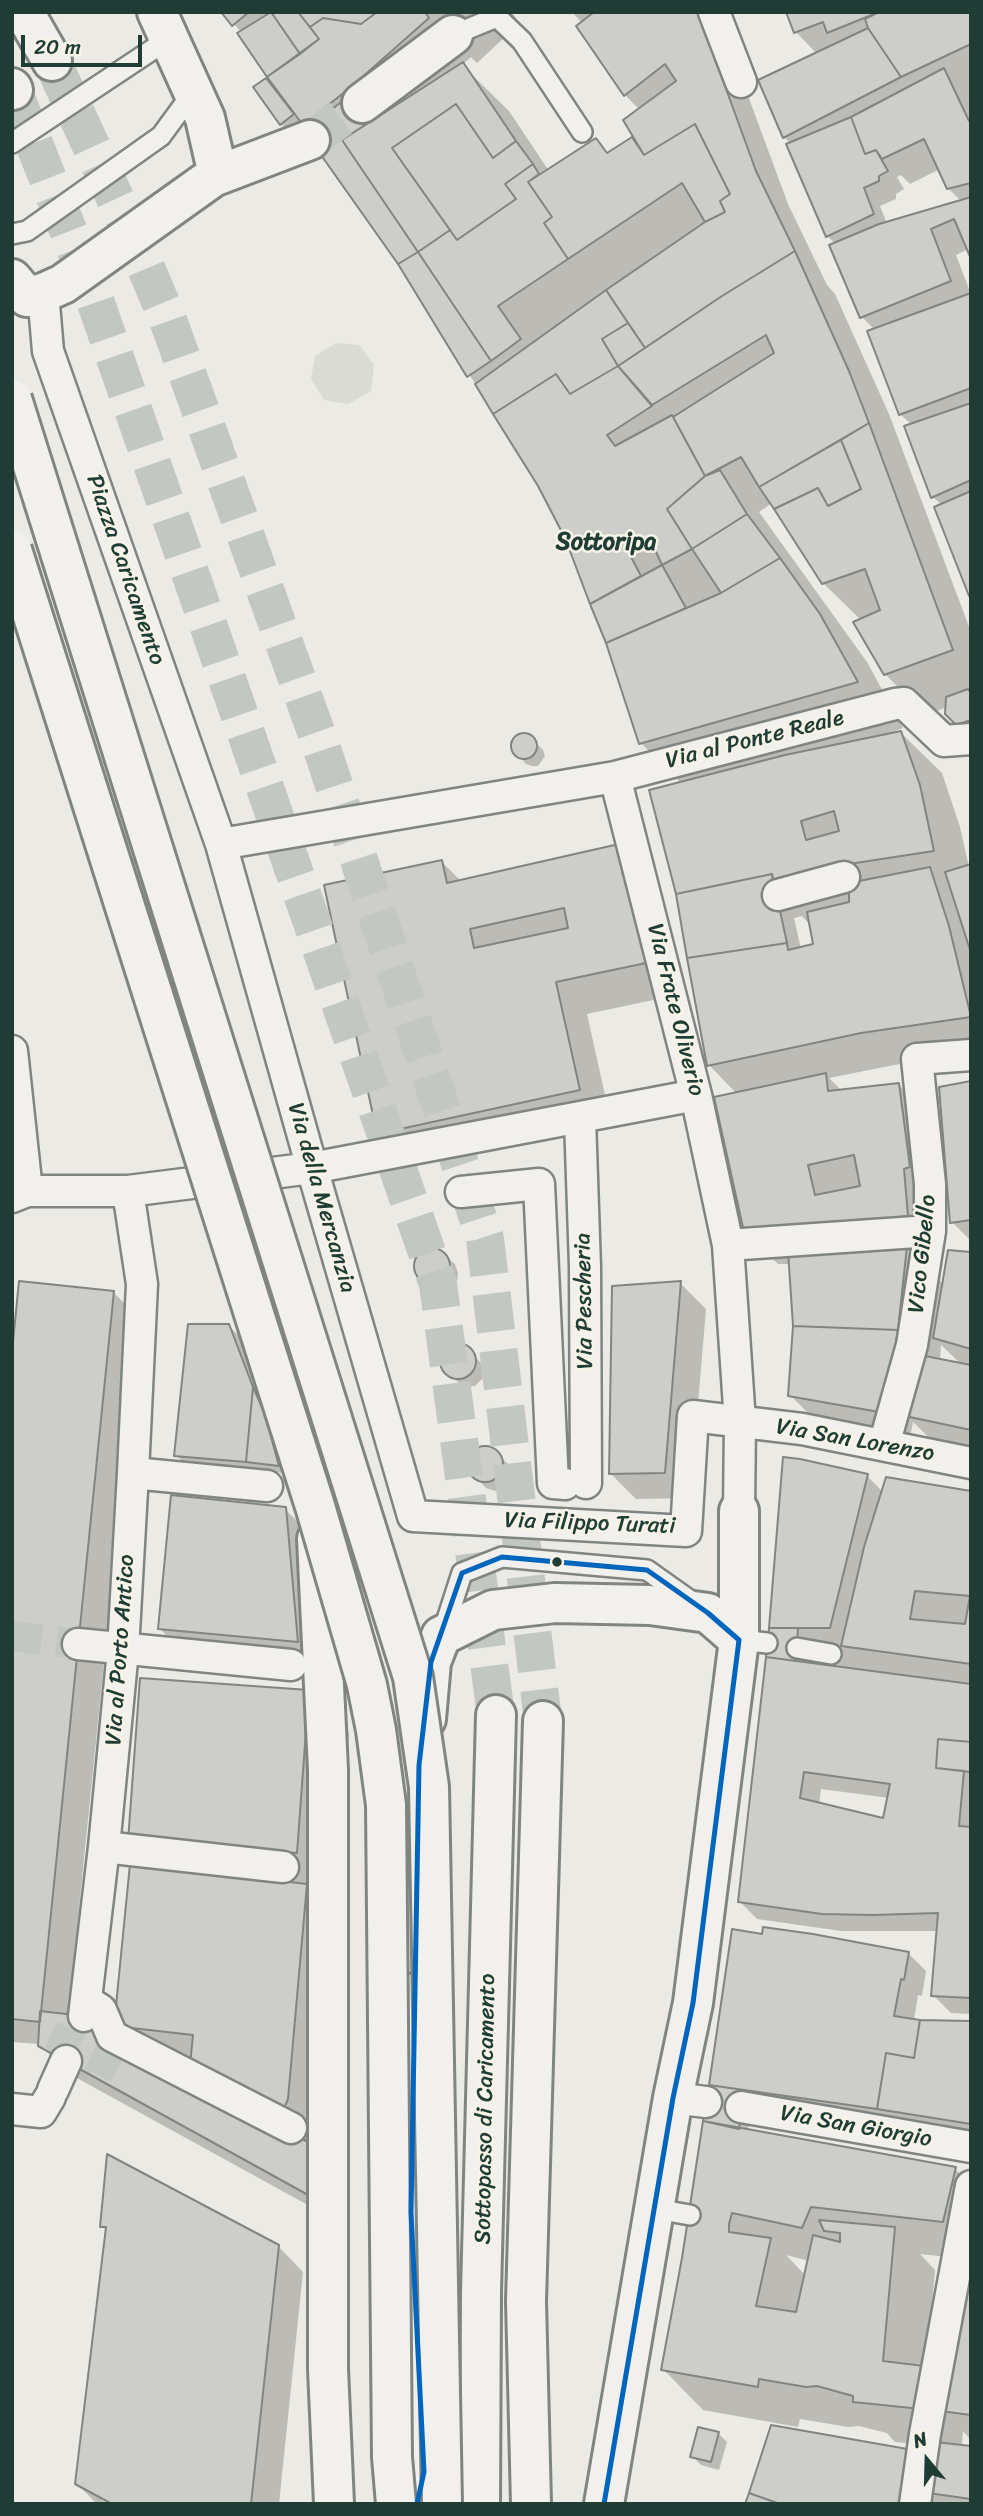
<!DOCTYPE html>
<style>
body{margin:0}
#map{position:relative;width:983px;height:2516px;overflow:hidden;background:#ebeae4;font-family:Sriracha,sans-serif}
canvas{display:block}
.frame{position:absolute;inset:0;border:14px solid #1f3d34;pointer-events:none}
.north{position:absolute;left:892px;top:2425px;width:70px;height:70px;-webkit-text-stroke:5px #f7f3e8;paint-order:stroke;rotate:341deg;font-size:19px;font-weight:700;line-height:28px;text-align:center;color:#1f3d34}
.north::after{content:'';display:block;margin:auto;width:24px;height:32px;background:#1f3d34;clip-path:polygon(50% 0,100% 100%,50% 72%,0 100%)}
.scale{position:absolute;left:21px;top:35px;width:121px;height:32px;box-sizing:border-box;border:4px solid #1f3d34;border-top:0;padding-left:9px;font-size:21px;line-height:24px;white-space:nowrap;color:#1f3d34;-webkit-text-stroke:5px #f7f3e8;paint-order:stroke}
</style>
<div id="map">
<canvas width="983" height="2516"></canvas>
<div class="frame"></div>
<div class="north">N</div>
<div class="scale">20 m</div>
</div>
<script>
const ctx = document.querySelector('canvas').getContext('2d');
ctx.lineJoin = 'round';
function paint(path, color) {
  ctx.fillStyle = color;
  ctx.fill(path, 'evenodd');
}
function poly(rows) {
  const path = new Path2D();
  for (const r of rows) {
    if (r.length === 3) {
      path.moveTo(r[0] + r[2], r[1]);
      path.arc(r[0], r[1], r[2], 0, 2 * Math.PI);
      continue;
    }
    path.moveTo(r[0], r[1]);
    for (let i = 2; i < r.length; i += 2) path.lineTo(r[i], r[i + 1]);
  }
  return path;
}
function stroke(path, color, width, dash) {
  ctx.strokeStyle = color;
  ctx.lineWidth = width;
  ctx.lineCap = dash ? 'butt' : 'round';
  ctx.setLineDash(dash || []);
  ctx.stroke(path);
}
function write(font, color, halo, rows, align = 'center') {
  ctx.font = font + ' Sriracha,sans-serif';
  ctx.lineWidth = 5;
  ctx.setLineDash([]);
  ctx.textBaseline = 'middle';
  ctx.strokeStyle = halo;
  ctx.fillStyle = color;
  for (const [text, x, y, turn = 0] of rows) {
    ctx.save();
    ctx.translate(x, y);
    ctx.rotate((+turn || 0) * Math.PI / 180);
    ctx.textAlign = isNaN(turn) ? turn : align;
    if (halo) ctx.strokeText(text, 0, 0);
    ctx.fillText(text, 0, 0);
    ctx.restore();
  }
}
const green = poly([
 [336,343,359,345,374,365,371,391,348,404,324,400,311,379,315,356]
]);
const shadow = poly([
 [224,12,511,12,520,23,477,63,471,57,462,65,509,111,549,171,596,140,609,154,632,140,640,148,640,110,625,95,582,23,572,12,717,12,788,204,827,285,835,294,889,414,971,632,971,732,967,733,947,714,947,707,926,715,885,674,861,620,823,583,772,503,759,512,867,662,903,728,892,732,893,734,901,733,942,773,960,827,969,867,971,866,971,1053,894,1065,829,1078,842,1091,898,1084,930,1117,939,1248,911,1252,944,1285,971,1254,971,1466,954,1462,913,1422,910,1438,816,1421,790,1395,795,1326,791,1264,778,1264,746,1232,737,1094,709,1065,681,783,641,743,609,645,567,537,539,485,399,263,309,134,299,142,281,124,255,88,266,80,273,87,275,86,241,32],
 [802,916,811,926,815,946,801,949,794,918],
 [897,1326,928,1357,923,1357,897,1331],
 [941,1345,962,1365,940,1361],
 [788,12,971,12,971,255,968,249,956,255,971,294,971,596,936,508,942,505,933,497,912,425,900,414,875,330,862,317,836,244,827,236,791,144,784,137,817,54,796,32],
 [940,169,948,188,962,202,887,224,880,206,896,199,896,194,904,189,897,177,901,175,910,184],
 [523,735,529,735,543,750,545,756,538,766,532,766,526,764,513,749,517,737],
 [619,846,677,995,587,1014,611,1122,411,1165,379,1133,442,862,462,882],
 [971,1082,971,1241,952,1222],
 [428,1250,437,1250,455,1264,458,1273,457,1282,450,1290,441,1292,432,1289,416,1272,416,1263,420,1254],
 [680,1283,706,1309,690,1498,636,1499,610,1473],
 [113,1292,139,1318,68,2016,116,2026,309,1692,349,1732,337,1893,312,1891,347,1926,328,2140,335,2220,66,2072,40,2044,12,2042,12,1366],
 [229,1326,255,1352,287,1473,272,1472,271,1487,202,1481,176,1455],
 [457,1345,468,1348,484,1367,483,1378,475,1386,464,1387,445,1371,442,1359,447,1349],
 [481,1448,490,1448,508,1464,512,1472,510,1481,504,1488,495,1491,486,1488,470,1471,469,1462,473,1453],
 [867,1476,883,1492,971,1494,971,2014,951,2013,933,1995,939,1931,841,1931,757,1919,739,1901,771,1628],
 [821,1789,889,1798,884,1820,819,1805],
 [285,1509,311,1535,323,1667,185,1654,159,1628],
 [734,1931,908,1953,926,1971,922,1996,918,1995,914,2020,971,2022,971,2145,751,2105,748,2131,955,2169,971,2185,971,2440,963,2431,962,2446,971,2447,971,2504,748,2504,937,2446,895,2442,887,2433,859,2426,848,2427,800,2419,798,2427,703,2410,663,2369,684,2258],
 [920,2254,965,2259,926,2371,935,2270],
 [786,2255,809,2261,806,2276],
 [102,2226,278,2246,303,2272,279,2504,116,2504,101,2496,101,2500,108,2504,97,2504,77,2484,108,2232],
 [718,2433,727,2442,719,2470,701,2465,692,2456]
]);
const building = poly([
 [221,12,249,12,232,26,221,12],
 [271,12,300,54,267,77,237,33,271,12],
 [271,12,298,12,319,39,300,54,271,12],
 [298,12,377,12,361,24,323,18,310,27,298,12],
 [377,12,425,12,429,18,351,87,303,125,267,77,319,39,310,27,323,18,361,24,377,12],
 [594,12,698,12,756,171,795,251,722,296,645,348,606,290,705,222,725,212,720,201,730,194,695,124,644,155,623,120,676,81,665,64,624,96,576,26,594,12],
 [786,12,879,12,827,33,823,22,794,33,786,12],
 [879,12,971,12,971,44,901,77,868,28,865,19,879,12],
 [868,28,901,77,783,138,758,80,868,28],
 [463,62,516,141,493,158,456,104,392,148,450,230,418,252,342,140,463,62],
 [944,68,969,121,971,120,971,183,947,189,924,139,882,159,876,150,865,154,851,117,944,68],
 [266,78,294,114,280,125,253,87,266,78],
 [354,92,374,119,342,140,418,252,398,264,304,131,354,92],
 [456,104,493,158,516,141,533,164,505,184,516,199,457,240,392,148,456,104],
 [851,117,865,154,876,150,888,171,879,176,879,181,864,188,874,214,826,237,786,144,851,117],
 [695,124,730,194,720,201,725,212,705,222,682,183,568,259,544,223,552,217,528,182,596,138,607,153,632,137,644,155,695,124],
 [533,164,539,174,528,182,552,217,544,223,568,259,498,306,521,339,491,361,418,252,450,230,457,240,516,199,505,184,533,164],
 [971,197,971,259,954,219,931,229,951,281,860,318,829,245,879,224,971,197],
 [795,251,849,371,869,423,759,487,741,457,705,476,673,417,774,353,766,335,652,405,618,366,722,296,795,251],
 [418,252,491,361,467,377,398,264,418,252],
 [606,290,628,323,602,339,618,366,570,394,556,374,493,414,475,384,606,290],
 [971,293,971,388,899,415,867,331,971,293],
 [628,323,645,348,618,366,602,339,628,323],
 [618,366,652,406,607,435,615,446,672,415,705,476,667,509,692,549,662,565,652,543,630,555,641,576,590,604,565,538,538,486,493,414,556,374,570,394,618,366],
 [971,403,971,480,931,498,904,426,971,403],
 [869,423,953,650,884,675,853,622,880,610,865,569,822,584,774,509,818,488,828,506,861,489,841,440,869,423],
 [841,440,861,489,828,506,818,488,774,509,759,487,841,440],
 [720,470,747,514,692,549,667,509,705,476,720,470],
 [971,491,971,595,969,596,934,507,971,491],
 [747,514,780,558,721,593,692,549,747,514],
 [780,558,820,614,858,682,639,744,606,643,721,593,780,558],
 [662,565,686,608,606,643,590,604,662,565],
 [968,689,971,693,971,720,956,725,945,714,946,697,968,689],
 [901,731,920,785,934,851,849,864,774,892,772,874,676,894,649,790,785,755,901,731],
 [834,811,839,831,806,840,801,821,834,811],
 [524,746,13],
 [619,844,646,963,556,982,580,1090,377,1134,324,885,442,860,447,883,619,844],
 [564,908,568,928,474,948,470,929,564,908],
 [971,864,971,953,945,872,971,864],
 [930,867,949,926,971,1017,861,1033,707,1066,687,958,787,943,788,950,813,944,807,912,849,902,849,883,930,867],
 [772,874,787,943,687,958,676,894,772,874],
 [826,1073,828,1091,899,1083,910,1167,904,1169,908,1216,781,1232,744,1232,714,1097,826,1073],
 [854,1155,860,1186,815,1195,808,1165,854,1155],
 [971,1081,971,1220,950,1223,939,1087,971,1081],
 [907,1246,898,1330,793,1326,788,1251,907,1246],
 [432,1266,18],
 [948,1250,971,1252,971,1349,933,1338,948,1250],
 [19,1281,114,1291,40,2022,12,2019,12,1352,19,1281],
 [681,1281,665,1473,609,1474,612,1286,681,1281],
 [188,1324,229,1324,253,1387,246,1462,174,1456,188,1324],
 [793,1326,898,1330,885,1413,788,1396,793,1326],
 [458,1361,18],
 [920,1355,971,1365,971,1430,905,1416,920,1355],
 [253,1387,265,1414,279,1466,246,1462,253,1387],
 [485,1464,18],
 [783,1457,800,1459,868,1474,830,1628,769,1628,783,1457],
 [886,1477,971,1491,971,1664,841,1646,864,1547,886,1477],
 [915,1591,970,1596,965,1624,910,1619,915,1591],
 [171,1495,286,1507,298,1642,158,1629,171,1495],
 [769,1628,798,1628,796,1661,766,1657,769,1628],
 [766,1657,971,1684,971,1742,938,1739,936,1768,964,1771,959,1826,971,1827,971,1998,931,1996,938,1913,873,1915,822,1914,738,1902,766,1657],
 [804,1772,890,1784,883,1818,800,1798,804,1772],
 [140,1678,309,1690,297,1853,128,1841,140,1678],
 [938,1739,971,1742,971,1772,936,1768,938,1739],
 [130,1864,307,1884,288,2099,285,2106,279,2109,190,2065,193,2035,114,2026,130,1864],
 [763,1927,813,1934,909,1952,904,1980,901,1979,894,2016,920,2020,914,2058,886,2053,877,2109,709,2085,732,1929,762,1934,763,1927],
 [40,2011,84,2016,106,2039,312,2144,310,2196,38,2046,40,2011],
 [920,2020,971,2021,971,2124,877,2109,886,2053,914,2058,920,2020],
 [709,2085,744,2090,739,2129,703,2121,709,2085],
 [703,2121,956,2167,943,2222,811,2207,802,2228,732,2213,729,2224,729,2232,771,2238,756,2306,796,2312,813,2235,840,2242,840,2233,824,2231,819,2220,895,2227,883,2361,924,2366,921,2409,853,2402,853,2396,817,2386,806,2387,759,2379,758,2387,661,2370,682,2258,703,2121],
 [107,2154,279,2245,251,2504,112,2504,75,2484,106,2227,100,2227,107,2154],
 [965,2269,971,2270,971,2415,940,2411,965,2269],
 [771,2425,913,2450,904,2504,780,2504,749,2493,771,2425],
 [698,2427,719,2432,711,2462,690,2457,698,2427],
 [935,2442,971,2446,971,2499,928,2493,935,2442],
 [749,2493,780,2504,745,2504,749,2493]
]);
const pedestrianTunnel = poly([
 [12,1636,78,1644],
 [51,2035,119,2069]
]);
const minorTunnel = poly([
 [310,140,362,103]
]);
const secondaryTunnel = poly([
 [52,61,134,239,168,320,319,740,485,1239,543,1721],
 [13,90,90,286,438,1284,496,1715]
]);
const service = poly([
 [453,35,497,17,522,41,582,132],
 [12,143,170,38],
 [12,234,27,231,161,136,194,91],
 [442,1635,462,1573,502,1557,647,1570,695,1604],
 [739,1640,767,1643],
 [797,1648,831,1654],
 [656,2209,690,2215]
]);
const pedestrian = poly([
 [714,12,741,82],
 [43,293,48,351,221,844,312,1168,413,1516,686,1531,693,1416,802,1429,971,1463],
 [615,777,696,1095,728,1245,740,1422,739,1511],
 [221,844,615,777,895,704,904,703,944,741,971,739],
 [778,895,844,877],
 [12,1051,27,1191],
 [580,1119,585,1267,586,1483],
 [461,1192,539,1184,553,1483,565,1484],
 [12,1197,27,1191,128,1191,312,1168,696,1095],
 [728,1245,930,1231],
 [884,1445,912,1345,930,1231,930,1184,917,1059,971,1055],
 [133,1473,267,1486],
 [78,1644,291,1665],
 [104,1847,283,1867],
 [87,2001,101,2010,112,2036,291,2128],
 [84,2016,104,1847,123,1650,133,1473,142,1284,128,1191],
 [53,2090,66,2061],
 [673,2098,706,2102],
 [741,2107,971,2147],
 [12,2109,41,2112,50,2097],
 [915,2504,925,2434,971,2186]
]);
const minor = poly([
 [157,12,205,118,216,166,213,177],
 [362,103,453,35],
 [12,279,27,297,43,293,63,284,213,177,310,140],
 [426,1719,431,1662,441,1636,493,1610,555,1603,650,1605,708,1613,739,1640],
 [415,1993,411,2212,424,2472,417,2504],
 [604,2504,673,2098,693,2003,739,1640,739,1511]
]);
const secondary = poly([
 [24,12,52,61],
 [12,88,13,90],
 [480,2504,481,2292,496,1715],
 [531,2504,526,2301,543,1721]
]);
const trunk = poly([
 [317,1539,328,1770,328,2369,334,2504]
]);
const trunkBridge = poly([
 [12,399,413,1677,429,1787,442,2504],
 [12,550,315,1506,367,1685,376,1730,386,1805,392,2457,396,2504]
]);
const bus1 = poly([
 [417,2504,424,2472,411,2212,419,1765,431,1662,462,1573,502,1557,647,1570,708,1613,739,1640,693,2003,673,2098,604,2504]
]);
const markers = [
 [557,1562,6,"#1f3d34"]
];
const streetNames = [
 ["Piazza Caricamento",125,570,71],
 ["Via al Ponte Reale",755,740,-14],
 ["Via Frate Oliverio",675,1010,76],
 ["Via della Mercanzia",321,1198,74],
 ["Vico Gibello",923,1254,-84],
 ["Via Pescheria",585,1301,-91],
 ["Via San Lorenzo",855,1441,10],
 ["Via Filippo Turati",590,1524,2],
 ["Via al Porto Antico",121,1650,-86],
 ["Sottopasso di Caricamento",486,2109,-89],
 ["Via San Giorgio",856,2127,10]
];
const neighbourhoodNames = [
 ["Sottoripa",606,543]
];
paint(green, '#dadbd2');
paint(shadow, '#0003');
paint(building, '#cdceca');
stroke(building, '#808581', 2);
stroke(pedestrianTunnel, '#c2c7c1', 30, [30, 15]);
stroke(minorTunnel, '#c2c7c1', 38, [38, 19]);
stroke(secondaryTunnel, '#c2c7c1', 38, [38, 19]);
stroke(service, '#808581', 24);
stroke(pedestrian, '#808581', 35);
stroke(minor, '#808581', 44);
stroke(secondary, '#808581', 44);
stroke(trunk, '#808581', 44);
stroke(service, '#f1f0ec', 19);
stroke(pedestrian, '#f1f0ec', 30);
stroke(minor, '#f1f0ec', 38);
stroke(secondary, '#f1f0ec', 38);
stroke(trunk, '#f1f0ec', 38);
stroke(trunkBridge, '#808581', 44, []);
stroke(trunkBridge, '#f1f0ec', 38);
stroke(bus1, '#0065bd', 5);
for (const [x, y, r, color] of markers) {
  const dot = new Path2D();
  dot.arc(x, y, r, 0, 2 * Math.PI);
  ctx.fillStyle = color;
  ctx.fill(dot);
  stroke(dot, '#f7f3e8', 2.5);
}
write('23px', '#1f3d34', '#f7f3e8', streetNames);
write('bold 24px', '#1f3d34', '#f7f3e8', neighbourhoodNames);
</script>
